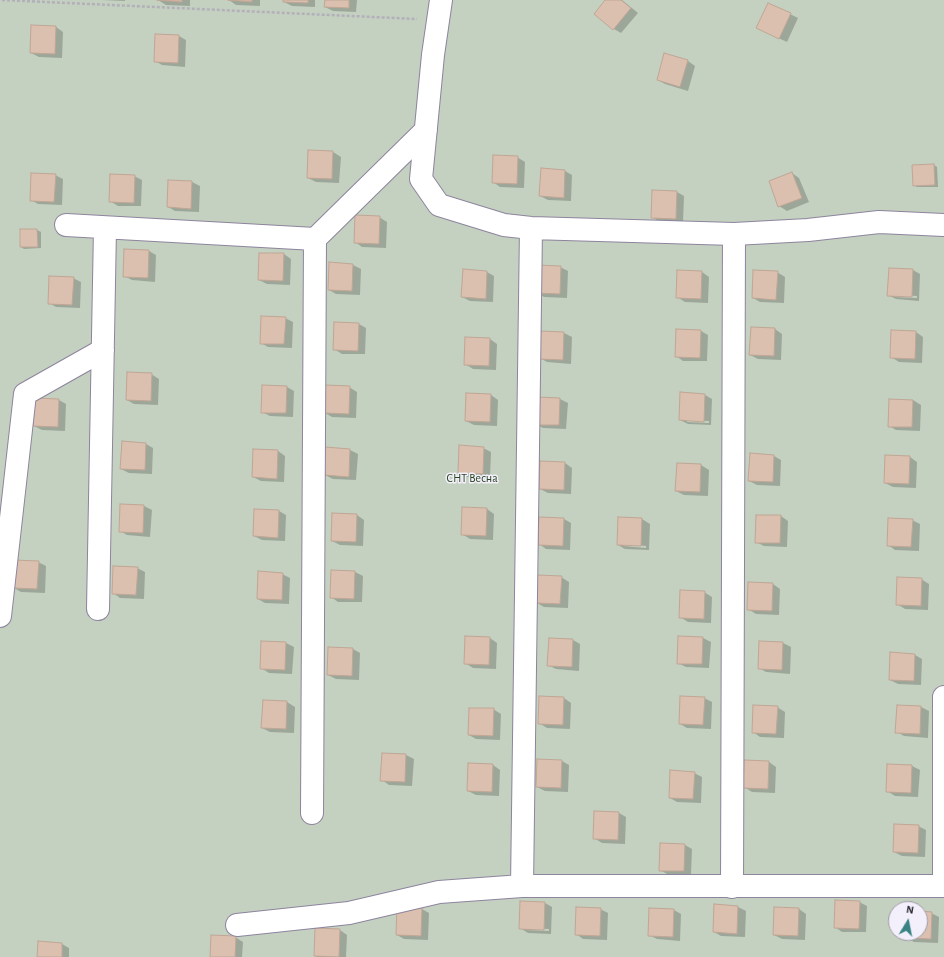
<!DOCTYPE html>
<meta charset="utf-8">
<style>
body{margin:0}
#map{position:relative;width:944px;height:957px;overflow:hidden;background:#f4f0fb;font-family:"Alegreya Sans",sans-serif}
canvas{display:block}
.north{position:absolute;left:888px;top:901px;width:40px;height:40px;box-sizing:border-box;background:#f4f0fb;border:1px solid #9f9ca6;border-radius:50%;rotate:10deg;font-size:11px;font-weight:700;line-height:16px;text-align:center;color:#201d27}
.north::after{content:'';display:block;margin:auto;width:14px;height:18px;background:#398284;clip-path:polygon(50% 0,100% 100%,50% 72%,0 100%)}
</style>
<div id="map">
<canvas width="944" height="957"></canvas>
<div class="north">N</div>
</div>
<script>
const ctx = document.querySelector('canvas').getContext('2d');
ctx.lineJoin = 'round';
function paint(path, color) {
  ctx.fillStyle = color;
  ctx.fill(path, 'evenodd');
}
function poly(rows) {
  const path = new Path2D();
  for (const r of rows) {
    path.moveTo(r[0], r[1]);
    for (let i = 2; i < r.length; i += 2) path.lineTo(r[i], r[i + 1]);
  }
  return path;
}
function stroke(path, color, width, dash) {
  ctx.strokeStyle = color;
  ctx.lineWidth = width;
  ctx.lineCap = dash ? 'butt' : 'round';
  ctx.setLineDash(dash || []);
  ctx.stroke(path);
}
function write(font, color, halo, rows, align = 'center') {
  ctx.font = font + ' "Alegreya Sans",sans-serif';
  ctx.lineWidth = 3;
  ctx.setLineDash([]);
  ctx.textBaseline = 'middle';
  ctx.strokeStyle = halo;
  ctx.fillStyle = color;
  for (const [text, x, y, turn = 0] of rows) {
    ctx.save();
    ctx.translate(x, y);
    ctx.rotate((+turn || 0) * Math.PI / 180);
    ctx.textAlign = isNaN(turn) ? turn : align;
    if (halo) ctx.strokeText(text, 0, 0);
    ctx.fillText(text, 0, 0);
    ctx.restore();
  }
}
const green = poly([
 [0,0,944,0,944,957,0,957],
 [896,909,920,909,920,933,896,933]
]);
const shadow = poly([
 [102,0,125,0,125,1],
 [158,0,190,0,190,6,166,5],
 [229,0,260,0,260,6,236,5],
 [284,0,315,0,315,7,292,6,284,2],
 [326,0,357,0,356,12,333,11,325,7],
 [607,0,622,0,638,13,621,33,614,29],
 [790,14,798,18,787,42,765,32],
 [56,27,63,32,62,58,39,57,31,53],
 [179,36,186,40,185,67,162,65,155,61],
 [665,55,688,61,695,66,688,91,665,84,658,80],
 [309,151,333,152,341,157,339,183,316,182,308,178],
 [517,157,525,162,524,188,500,187,493,182],
 [934,165,937,167,938,187,917,187,914,185],
 [565,171,572,175,571,201,548,200,540,196],
 [792,173,799,178,809,202,787,211,779,206],
 [55,175,63,179,62,205,38,204,31,200],
 [134,176,142,180,141,206,118,206,110,201],
 [169,181,192,182,200,186,199,212,175,211,168,207],
 [677,192,684,196,683,222,660,222,652,217],
 [379,217,387,222,386,248,362,247,355,242],
 [21,230,37,230,41,232,41,248,24,249,21,247],
 [149,251,156,255,155,282,132,280,124,276],
 [284,254,291,259,290,285,267,284,259,280],
 [330,263,353,265,361,269,360,295,336,294,329,290],
 [560,267,568,271,567,298,544,297,536,292],
 [913,270,920,274,919,301,896,299,888,295],
 [895,295,917,296,917,298,895,297],
 [487,272,494,276,493,302,470,301,462,297],
 [702,272,709,277,708,303,685,302,677,297],
 [777,272,785,277,784,303,760,302,753,298],
 [73,278,81,282,80,308,56,307,49,303],
 [285,318,293,322,292,348,268,347,261,343],
 [359,324,366,328,365,354,342,354,334,349],
 [775,329,782,334,781,360,758,359,750,355],
 [701,331,708,335,707,361,683,361,676,356],
 [541,332,564,333,572,337,571,364,547,362,540,358],
 [916,332,923,337,922,363,899,362,891,357],
 [490,339,497,344,496,370,473,369,465,364],
 [151,374,159,379,158,405,134,404,127,400],
 [287,387,294,391,293,417,270,416,262,412],
 [349,387,357,392,356,418,332,417,325,413],
 [491,395,498,400,497,426,474,425,466,421],
 [705,395,712,399,711,425,688,424,680,420],
 [687,420,709,421,709,423,687,422],
 [537,398,560,399,568,403,566,429,543,428,535,424],
 [59,400,66,404,65,431,42,430,34,426],
 [890,400,913,400,921,405,920,431,896,430,889,426],
 [146,444,153,448,152,474,129,473,121,469],
 [483,448,491,452,490,478,467,477,459,473],
 [326,449,350,450,358,454,356,480,333,479,325,475],
 [278,451,285,456,284,482,261,481,253,477],
 [774,456,781,460,780,486,757,485,749,481],
 [910,457,917,462,916,488,893,487,885,483],
 [565,463,572,468,571,494,548,493,540,489],
 [678,464,701,465,709,470,708,496,684,495,676,491],
 [121,505,144,506,152,510,150,537,127,535,120,531],
 [487,509,494,514,493,540,470,539,462,534],
 [279,511,286,515,285,541,262,540,254,536],
 [357,515,364,520,363,546,340,545,332,541],
 [781,516,788,521,787,547,764,546,756,542],
 [619,518,642,519,650,524,649,550,625,549,618,545],
 [624,544,646,546,646,548,624,546],
 [564,519,571,523,570,550,546,549,539,544],
 [912,520,920,524,919,551,895,550,888,545],
 [38,562,46,566,45,593,21,592,14,588],
 [137,568,145,572,144,599,120,598,113,593],
 [332,571,355,572,363,576,362,602,338,602,331,597],
 [282,574,290,578,289,604,265,603,258,599],
 [561,577,569,582,568,608,544,607,537,603],
 [921,579,929,584,928,610,905,609,897,604],
 [773,584,780,589,779,615,756,614,748,609],
 [704,592,712,597,711,623,688,622,680,617],
 [679,637,703,638,711,642,709,668,686,667,678,663],
 [490,638,497,643,496,669,473,668,465,663],
 [573,640,580,644,579,671,556,669,548,665],
 [262,642,286,643,294,647,292,674,269,673,261,668],
 [760,642,783,643,791,647,790,674,766,672,759,668],
 [353,649,360,653,359,680,336,679,328,675],
 [915,655,922,659,921,685,898,684,890,680],
 [564,698,571,703,570,729,547,728,539,723],
 [704,698,712,702,711,729,687,728,680,724],
 [264,701,287,702,295,707,294,733,270,732,262,728],
 [898,706,921,707,929,711,928,738,904,736,897,732],
 [777,707,785,712,784,738,760,737,753,732],
 [493,709,501,714,500,740,476,739,469,735],
 [383,754,406,755,414,759,412,786,389,785,382,780],
 [562,761,569,765,568,792,545,791,537,787],
 [769,762,776,767,775,793,752,792,744,787],
 [493,765,500,770,499,796,476,795,468,791],
 [888,765,912,766,920,770,918,797,895,796,887,791],
 [694,773,702,777,701,803,677,802,670,798],
 [619,813,626,817,625,844,602,843,594,838],
 [918,826,926,830,925,857,902,856,894,852],
 [685,845,692,849,691,875,667,874,660,870],
 [859,902,867,906,866,932,842,932,835,927],
 [545,903,552,907,551,934,528,933,520,928],
 [527,928,549,929,549,931,527,930],
 [715,906,738,907,746,911,745,937,721,936,714,932],
 [775,908,799,909,806,914,805,940,782,939,774,935],
 [422,909,429,913,428,940,404,939,397,935],
 [600,909,608,913,607,940,583,939,576,934],
 [674,910,681,914,680,941,657,939,649,935],
 [920,912,931,913,939,917,938,943,914,942,907,938,907,933,920,933],
 [340,930,347,935,346,957,318,957,315,956],
 [235,937,243,942,242,957,211,957],
 [62,944,69,948,69,957,38,957]
]);
const building = poly([
 [157,0,182,0,182,2,157,0],
 [228,0,252,0,252,2,228,0],
 [283,0,308,0,308,3,283,2,283,0],
 [325,0,349,0,349,8,324,7,325,0],
 [605,0,621,0,631,8,613,30,594,14,605,0],
 [768,3,791,13,779,39,756,28,768,3],
 [31,25,56,26,55,54,30,53,31,25],
 [155,34,179,35,178,63,154,62,155,34],
 [664,53,688,60,680,87,657,80,664,53],
 [308,150,333,151,332,179,307,178,308,150],
 [493,155,518,156,517,184,492,183,493,155],
 [934,164,935,185,913,186,912,165,934,164],
 [541,168,565,170,564,198,539,196,541,168],
 [792,172,802,198,778,207,769,181,792,172],
 [31,173,56,174,54,202,30,201,31,173],
 [110,174,135,175,134,203,109,202,110,174],
 [168,180,192,181,191,209,167,207,168,180],
 [652,190,677,191,676,219,651,218,652,190],
 [355,215,380,216,379,244,354,243,355,215],
 [20,229,37,229,38,247,20,247,20,229],
 [124,249,149,250,148,278,123,277,124,249],
 [259,253,284,253,283,281,258,280,259,253],
 [329,262,353,264,352,291,328,290,329,262],
 [536,265,561,266,560,294,535,293,536,265],
 [889,268,913,269,912,297,887,296,889,268],
 [463,269,487,271,486,299,461,297,463,269],
 [677,270,702,271,701,299,676,298,677,270],
 [753,270,778,271,776,300,752,298,753,270],
 [49,276,74,277,72,305,48,304,49,276],
 [261,316,286,317,284,344,260,344,261,316],
 [334,322,359,323,358,351,333,350,334,322],
 [751,327,775,328,774,356,749,355,751,327],
 [676,329,701,330,700,358,675,357,676,329],
 [891,330,916,331,915,359,890,358,891,330],
 [540,331,564,332,563,360,539,359,540,331],
 [465,337,490,338,489,366,464,365,465,337],
 [127,372,152,373,151,401,126,400,127,372],
 [262,385,287,386,286,413,261,413,262,385],
 [325,385,350,386,349,414,324,413,325,385],
 [680,392,705,394,704,422,679,420,680,392],
 [466,393,491,394,490,422,465,421,466,393],
 [536,397,560,398,559,425,534,425,536,397],
 [35,398,59,399,58,427,33,426,35,398],
 [889,399,913,400,912,427,888,427,889,399],
 [122,441,146,443,145,470,120,469,122,441],
 [459,445,484,447,483,474,458,473,459,445],
 [325,447,350,449,349,477,324,475,325,447],
 [253,449,278,450,277,479,252,477,253,449],
 [750,453,774,455,773,482,748,481,750,453],
 [885,455,910,456,909,484,884,483,885,455],
 [540,461,565,462,564,490,539,489,540,461],
 [677,463,701,464,700,492,675,491,677,463],
 [120,504,144,505,143,533,119,532,120,504],
 [462,507,487,508,486,536,461,535,462,507],
 [254,509,279,510,278,538,253,536,254,509],
 [332,513,357,514,356,542,331,541,332,513],
 [756,515,781,515,780,543,755,543,756,515],
 [539,517,564,518,563,546,538,545,539,517],
 [618,517,642,518,641,546,617,545,618,517],
 [888,518,913,519,911,547,887,546,888,518],
 [14,560,39,561,37,589,13,588,14,560],
 [113,566,138,567,136,595,112,594,113,566],
 [331,570,355,571,354,599,330,598,331,570],
 [258,571,283,573,282,600,257,599,258,571],
 [537,575,562,576,560,604,536,603,537,575],
 [897,577,922,578,921,606,896,605,897,577],
 [748,582,773,583,772,611,747,610,748,582],
 [680,590,705,591,704,619,679,618,680,590],
 [465,636,490,637,489,665,464,664,465,636],
 [678,636,703,637,702,664,677,664,678,636],
 [549,638,573,639,572,667,547,666,549,638],
 [261,641,286,642,285,670,260,669,261,641],
 [759,641,783,642,782,670,758,669,759,641],
 [328,647,353,648,352,676,327,675,328,647],
 [890,652,915,654,914,681,889,680,890,652],
 [539,696,564,697,563,725,538,724,539,696],
 [680,696,705,697,703,725,679,724,680,696],
 [263,700,287,701,286,729,261,728,263,700],
 [753,705,778,706,776,734,752,733,753,705],
 [897,705,921,706,920,734,895,733,897,705],
 [469,708,494,708,493,736,468,735,469,708],
 [382,753,406,754,405,782,380,781,382,753],
 [537,759,562,760,561,788,536,787,537,759],
 [744,760,769,761,768,789,743,788,744,760],
 [468,763,493,764,492,792,467,791,468,763],
 [887,764,912,765,911,793,886,792,887,764],
 [670,770,695,772,693,799,669,798,670,770],
 [594,811,619,812,618,840,593,839,594,811],
 [894,824,919,825,918,853,893,852,894,824],
 [660,843,685,844,684,871,659,871,660,843],
 [835,900,860,901,859,929,834,928,835,900],
 [520,901,545,902,544,930,519,929,520,901],
 [714,904,738,906,737,934,713,932,714,904],
 [397,907,422,908,421,936,396,935,397,907],
 [576,907,601,908,600,936,575,935,576,907],
 [774,907,799,908,798,936,773,935,774,907],
 [649,908,674,909,673,937,648,936,649,908],
 [920,911,932,912,931,939,906,938,906,933,920,933,920,911],
 [315,928,340,929,339,957,314,956,315,928],
 [211,935,236,936,235,957,210,957,211,935],
 [38,941,62,943,62,957,37,957,38,941]
]);
const path = poly([
 [2,0,417,19]
]);
const minor = poly([
 [441,0,433,55,421,179,439,205,504,225,531,228,734,234,808,230,879,222,944,225],
 [66,225,315,239],
 [98,609,105,228],
 [0,616,25,394,103,350],
 [312,813,315,239,426,130],
 [522,886,531,228],
 [944,886,944,697],
 [732,887,734,234],
 [237,925,349,913,439,892,522,886,944,886]
]);
const parkNames = [
 ["СНТ Весна",472,478]
];
paint(green, '#c4d1c1');
paint(shadow, '#0003');
paint(building, '#dbc0af');
stroke(building, '#c0a695', 1);
stroke(minor, '#8d849d', 24);
stroke(path, '#b3b0ba', 2.5, [3, 2]);
stroke(minor, '#fff', 22);
write('12px', '#294622', '#f4f0fb', parkNames);
</script>
